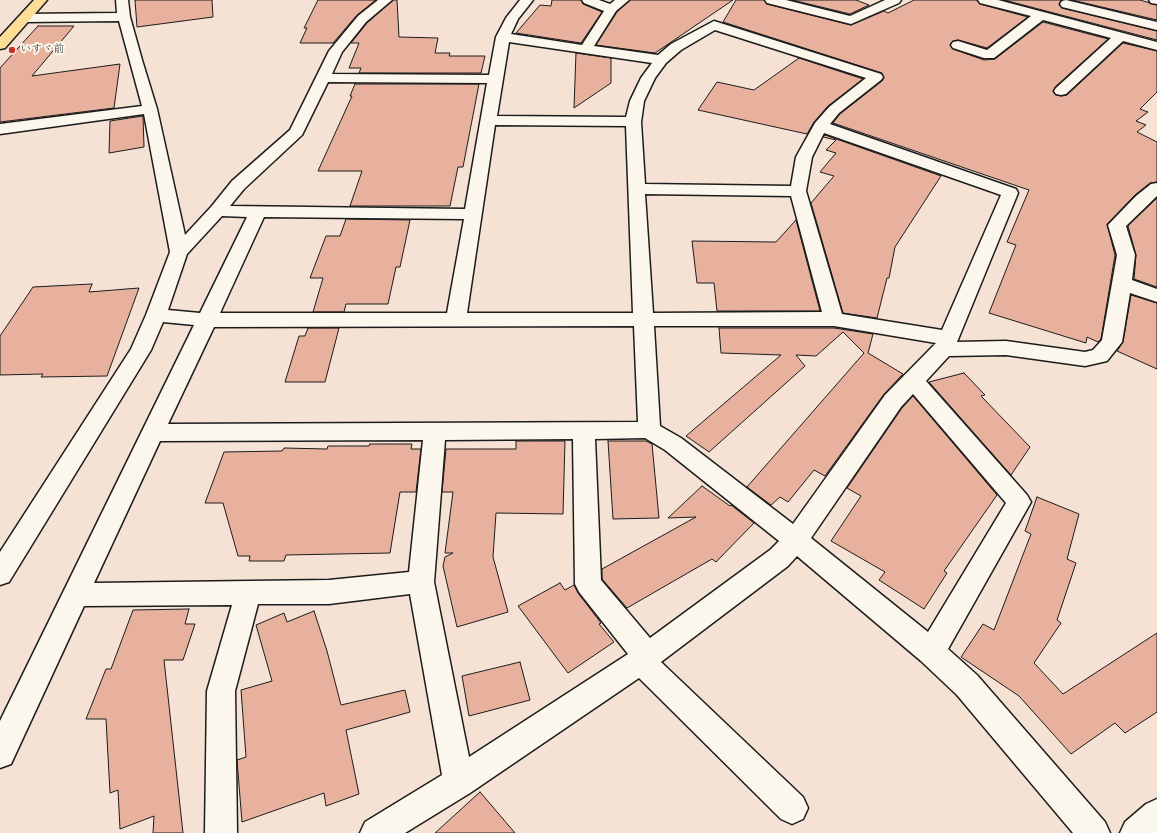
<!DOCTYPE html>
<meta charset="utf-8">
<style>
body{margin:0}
canvas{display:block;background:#f5e2d5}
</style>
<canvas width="1157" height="833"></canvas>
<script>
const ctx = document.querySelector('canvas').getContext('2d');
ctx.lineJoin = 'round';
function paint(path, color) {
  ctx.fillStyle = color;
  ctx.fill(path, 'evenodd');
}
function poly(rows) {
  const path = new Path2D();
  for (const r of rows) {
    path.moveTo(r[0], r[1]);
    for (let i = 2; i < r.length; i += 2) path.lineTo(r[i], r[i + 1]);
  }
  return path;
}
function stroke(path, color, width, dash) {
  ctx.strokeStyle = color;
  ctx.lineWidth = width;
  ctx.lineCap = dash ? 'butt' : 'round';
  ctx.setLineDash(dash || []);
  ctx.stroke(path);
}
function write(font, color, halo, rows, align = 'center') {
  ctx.font = font + ' "Architects Daughter","Klee One",sans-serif';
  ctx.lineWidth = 4;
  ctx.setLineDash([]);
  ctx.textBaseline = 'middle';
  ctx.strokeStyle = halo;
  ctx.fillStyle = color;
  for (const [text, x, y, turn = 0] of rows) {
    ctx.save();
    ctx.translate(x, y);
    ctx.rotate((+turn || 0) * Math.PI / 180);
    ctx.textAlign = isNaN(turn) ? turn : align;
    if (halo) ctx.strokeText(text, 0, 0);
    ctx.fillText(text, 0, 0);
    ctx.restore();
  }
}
const building = poly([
 [135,0,212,0,213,17,137,27,135,0],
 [318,0,376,0,357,15,333,43,300,43,307,28,304,28,318,0],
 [393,0,397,0,399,37,438,38,435,53,450,53,449,56,485,56,481,73,359,73,361,68,349,68,359,43,351,43,367,23,393,0],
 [552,0,581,0,583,4,602,12,581,43,516,33,540,5,551,6,552,0],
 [630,0,733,0,655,53,596,45,617,12,630,0],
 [736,0,764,0,767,4,851,25,884,11,888,13,914,0,977,0,980,4,1028,17,987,48,958,40,953,41,950,44,953,49,984,60,995,59,1043,22,1108,39,1055,87,1053,92,1056,95,1061,96,1067,95,1123,43,1157,51,1157,92,1140,109,1148,112,1136,121,1146,125,1137,132,1157,142,1157,182,1150,183,1135,195,1107,224,1115,255,1101,339,1098,342,1087,337,1086,343,989,313,1016,245,1007,242,1029,190,833,123,840,114,882,81,884,78,882,73,723,22,736,0],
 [792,0,856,0,869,5,850,14,792,0],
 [1004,0,1061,0,1059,5,1062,8,1157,31,1157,40,1004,0],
 [1072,0,1140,0,1157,5,1157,20,1072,0],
 [38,26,74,26,32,76,120,64,114,108,0,122,0,68,38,26],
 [576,53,611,58,611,83,574,108,576,53],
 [799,58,863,79,828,106,814,122,807,134,698,110,717,82,754,90,799,58],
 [355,84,479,84,463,167,458,167,450,206,350,206,362,171,318,171,352,96,350,96,355,84],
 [143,116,144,147,109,153,110,121,143,116],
 [825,135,941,176,895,247,889,278,887,278,877,318,843,313,811,203,834,176,820,172,836,153,826,150,836,140,823,137,825,135],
 [1157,198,1157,287,1134,279,1136,255,1128,226,1157,198],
 [346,219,410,220,400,267,396,267,388,304,346,304,344,312,313,312,323,278,310,278,326,236,340,236,346,219],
 [796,220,820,311,717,311,714,283,697,283,692,241,776,242,796,220],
 [92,284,89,292,139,288,107,376,41,377,43,374,0,375,0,336,33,287,92,284],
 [1131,295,1157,303,1157,369,1117,351,1123,342,1131,295],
 [308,328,339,328,325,382,285,382,299,336,305,336,308,328],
 [719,328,834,328,873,334,868,353,903,374,884,394,825,476,814,470,788,502,780,497,771,505,747,487,864,353,843,332,816,356,796,355,805,366,709,452,686,436,781,355,721,353,719,328],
 [964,373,985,395,981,396,1030,447,1011,475,929,382,964,373],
 [913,396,997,495,944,571,947,573,924,609,879,580,885,572,831,541,861,496,847,488,902,408,913,396],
 [516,441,565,441,563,514,496,513,493,557,508,612,457,627,443,566,445,557,453,553,445,553,453,492,442,492,446,449,516,449,516,441],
 [608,441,646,441,652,444,659,518,613,519,608,441],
 [370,444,412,444,411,449,421,449,416,492,400,492,390,553,286,555,284,561,249,561,250,556,238,556,223,503,205,503,224,452,282,451,284,448,327,449,328,446,369,446,370,444],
 [702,486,730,506,731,505,754,523,716,562,712,559,627,608,602,579,602,569,696,517,668,518,702,486],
 [1037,497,1079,514,1067,559,1076,563,1057,620,1061,623,1034,663,1063,694,1157,633,1157,712,1125,733,1115,723,1071,754,1019,696,961,657,983,624,994,630,1031,534,1025,531,1037,497],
 [560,583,565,590,574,585,578,593,601,623,599,624,614,642,568,673,518,606,560,583],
 [189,609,185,624,195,624,183,660,164,660,183,833,153,833,154,816,120,829,118,790,110,793,106,719,86,719,106,669,111,669,133,610,189,609],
 [314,611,327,651,341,705,405,690,410,712,346,730,359,794,326,806,324,793,242,822,237,760,246,757,241,690,272,681,256,625,284,613,287,622,314,611],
 [520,662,530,700,469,716,462,676,520,662],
 [480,792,515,833,435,833,480,792]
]);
const street = poly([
 [116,0,128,0,130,17,142,60,157,109,185,235,211,207,232,181,290,130,329,51,358,16,378,0,392,0,366,22,342,52,332,74,489,75,496,37,506,18,520,0,533,0,518,19,511,34,582,45,604,11,584,3,582,0,599,0,610,4,615,0,629,0,616,11,594,46,658,55,671,44,714,21,881,74,883,77,881,80,839,113,830,124,1016,189,1018,193,957,342,1006,341,1085,352,1093,350,1102,340,1117,255,1108,225,1136,196,1151,184,1157,183,1157,196,1126,226,1135,255,1132,280,1157,289,1157,302,1130,293,1122,342,1107,361,1085,366,1006,355,949,356,926,381,1027,495,1031,502,948,649,977,675,1105,822,1110,833,1073,833,957,695,921,661,797,556,788,566,661,662,803,797,808,808,803,819,792,824,781,819,639,678,470,793,405,833,360,833,365,822,442,775,410,594,329,604,258,604,235,691,237,833,205,833,207,691,232,605,84,606,11,764,0,768,0,721,194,325,163,322,151,350,9,582,0,585,0,552,131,349,146,315,170,252,144,114,0,134,0,124,142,106,119,21,25,22,21,21,19,18,21,15,25,14,117,13,116,0],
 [715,30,866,78,829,107,815,123,796,157,791,186,645,184,641,122,644,101,655,78,666,63,681,50,715,30],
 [509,42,652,63,641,78,630,101,626,117,497,116,509,42],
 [328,82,487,83,465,209,230,206,244,189,302,135,328,82],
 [495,125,626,126,633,313,467,313,495,125],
 [824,133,1001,195,942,330,842,314,806,191,812,157,824,133],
 [645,194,791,196,822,312,653,313,645,194],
 [222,216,247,217,200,313,168,310,187,254,222,216],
 [264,217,464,219,447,313,220,313,264,217],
 [634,326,638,422,168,424,214,327,634,326],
 [654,326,834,326,936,343,885,395,793,524,681,438,660,426,654,326],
 [913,394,1006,503,928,632,811,538,901,407,913,394],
 [645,438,665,450,779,541,770,550,650,638,601,580,595,439,645,438],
 [573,439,575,584,579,592,628,654,469,757,434,582,445,440,573,439],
 [423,440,409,572,329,580,94,583,160,441,423,440],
 [765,0,786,0,850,16,885,0,901,0,899,3,851,24,767,3,765,0],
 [978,0,998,0,1157,42,1157,50,1123,41,1066,94,1061,95,1056,94,1054,91,1056,88,1111,38,1043,20,994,58,984,58,953,48,951,45,953,42,958,41,987,50,1031,16,980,3,978,0],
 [1066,0,1157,22,1157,30,1062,7,1060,4,1062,1,1066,0],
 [1149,0,1157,0,1157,4,1151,3,1149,0],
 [1157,799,1157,833,1120,833,1125,822,1146,804,1157,799]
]);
const primary = poly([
 [34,0,47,0,5,48,0,49,0,37,34,0]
]);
const markers = [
 [12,50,4,"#c8321e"]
];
const farPoinames = [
 ["いすゞ前",20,50]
];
paint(building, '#e8b19e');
stroke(building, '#1c1c1c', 1);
stroke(street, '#1c1c1c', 3);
stroke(primary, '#1c1c1c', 3);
paint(street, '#fbf7ec');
paint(primary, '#fedd96');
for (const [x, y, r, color] of markers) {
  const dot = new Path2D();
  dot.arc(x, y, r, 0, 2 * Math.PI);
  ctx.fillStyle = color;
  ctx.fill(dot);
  stroke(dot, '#fbf7ec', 1.5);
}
write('11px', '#1c1c1c', '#fbf7ec', farPoinames, 'left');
</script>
